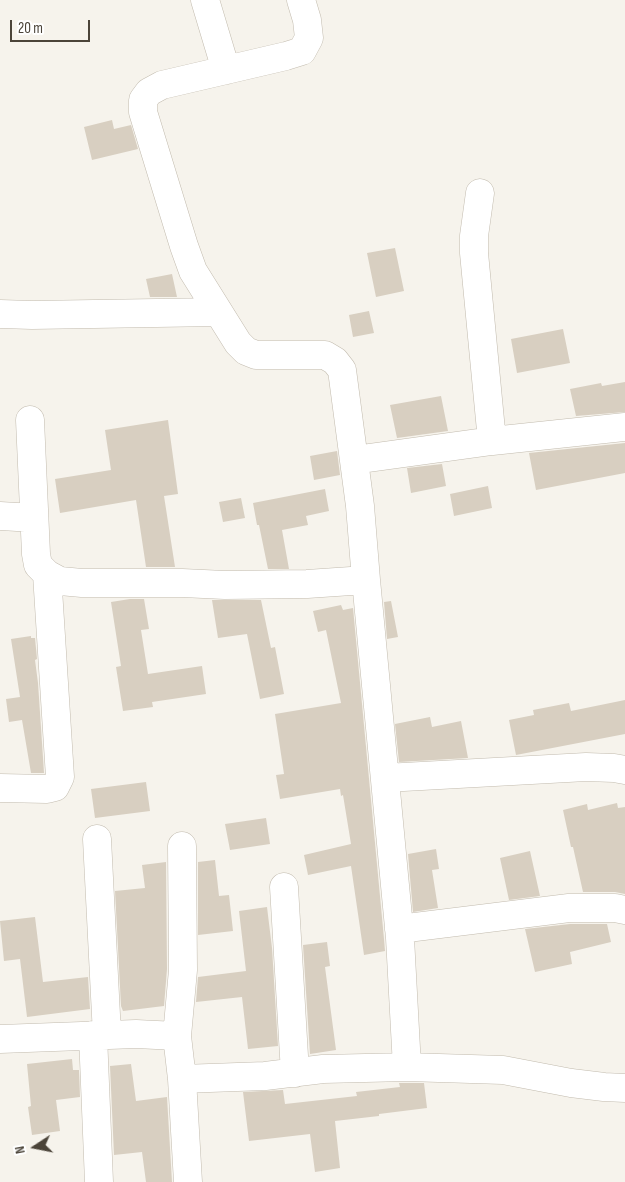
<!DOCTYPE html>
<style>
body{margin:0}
#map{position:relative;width:625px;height:1182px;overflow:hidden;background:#f6f3ec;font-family:"Sofia Sans Condensed",sans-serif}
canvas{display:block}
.north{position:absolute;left:10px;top:1122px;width:50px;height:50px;-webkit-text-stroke:4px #fff;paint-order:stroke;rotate:259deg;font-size:14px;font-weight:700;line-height:20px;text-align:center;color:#4b4439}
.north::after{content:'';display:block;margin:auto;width:18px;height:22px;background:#4b4439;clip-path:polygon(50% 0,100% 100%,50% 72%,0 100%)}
.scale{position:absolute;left:10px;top:20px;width:80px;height:22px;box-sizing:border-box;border:2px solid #4b4439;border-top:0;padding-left:6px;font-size:15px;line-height:18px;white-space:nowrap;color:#4b4439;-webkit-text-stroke:4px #fff;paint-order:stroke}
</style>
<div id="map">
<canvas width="625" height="1182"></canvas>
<div class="north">N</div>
<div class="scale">20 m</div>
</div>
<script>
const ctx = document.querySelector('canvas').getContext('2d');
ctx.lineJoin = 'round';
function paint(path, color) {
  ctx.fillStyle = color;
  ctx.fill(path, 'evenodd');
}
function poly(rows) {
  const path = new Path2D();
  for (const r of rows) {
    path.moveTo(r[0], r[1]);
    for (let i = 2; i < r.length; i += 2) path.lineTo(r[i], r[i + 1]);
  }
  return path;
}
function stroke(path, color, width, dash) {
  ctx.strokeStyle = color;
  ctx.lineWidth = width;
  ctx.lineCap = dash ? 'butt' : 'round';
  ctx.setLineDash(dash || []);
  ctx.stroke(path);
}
const building = poly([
 [112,120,114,129,131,125,138,149,92,160,84,127],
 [395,248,404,291,376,297,367,253],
 [172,274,177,297,150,297,146,279],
 [369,311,374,333,353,337,349,315],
 [563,329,570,363,517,373,511,339],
 [625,382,625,412,576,416,570,389,601,383,602,386],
 [441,396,448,431,397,438,390,405],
 [168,420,178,494,164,496,175,567,146,567,136,500,60,513,55,479,111,470,105,430],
 [625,443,625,473,536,490,529,453],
 [337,451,340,475,314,480,310,456],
 [442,464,446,486,411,493,407,468],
 [488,486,492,508,454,516,450,494],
 [325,489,329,511,306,516,308,525,282,530,289,569,268,569,259,525,257,525,253,503],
 [241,498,245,518,223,522,219,502],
 [130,599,144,599,149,629,141,630,148,674,202,666,206,694,152,702,153,707,123,711,116,667,121,666,111,602],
 [212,600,261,600,271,648,275,647,284,694,260,699,247,634,218,638],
 [391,601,398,637,387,639,384,602],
 [341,605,343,610,353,608,384,939,385,951,364,955,351,866,308,875,304,855,351,844,343,795,341,796,340,789,280,799,276,775,284,774,275,714,341,703,326,630,318,632,313,611],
 [31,636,31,638,35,638,37,659,35,660,38,683,44,773,31,773,22,720,9,722,6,699,20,697,11,639],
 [625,700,625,734,516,755,509,720,534,715,533,710,569,703,571,711],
 [430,717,432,727,461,721,468,758,399,762,395,724],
 [146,782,150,811,95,818,91,789],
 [617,803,618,808,625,807,625,894,615,892,583,892,573,847,571,847,563,810,587,804,588,810],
 [266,818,270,844,230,850,225,824],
 [436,849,439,869,432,870,438,908,413,912,408,854],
 [530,851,540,896,509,900,500,858],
 [215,860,219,896,229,895,233,931,198,935,198,862],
 [166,862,167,969,164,1006,123,1011,121,1006,115,891,145,888,142,865],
 [267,907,272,948,278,1046,248,1049,242,997,196,1002,198,977,246,971,239,911],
 [35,917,43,982,88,977,90,1009,27,1017,20,959,4,961,0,921],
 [570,924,607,924,611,942,570,952,572,964,535,972,525,929],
 [327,942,330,966,325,967,336,1050,310,1054,303,945],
 [72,1059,73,1070,79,1070,80,1097,56,1100,60,1131,32,1135,28,1107,31,1106,27,1064],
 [131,1064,136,1101,167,1097,172,1182,146,1182,142,1152,114,1155,110,1066],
 [399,1083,424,1083,427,1108,379,1114,379,1116,335,1121,340,1168,315,1172,310,1134,249,1141,243,1092,283,1090,285,1104,357,1096,356,1092,400,1087]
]);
const minor = poly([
 [205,0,226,70],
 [301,0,307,20,309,38,302,51,286,56,162,85,149,92,143,100,143,112,184,246,193,271,238,343,246,351,256,355,325,355,335,361,342,370,360,506,366,580,400,938,407,1067],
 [480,193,474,236,474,253,492,441],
 [0,314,32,315,218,312],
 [30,420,36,554,38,565,47,574,60,581,82,583,182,583,225,585,307,584,366,580],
 [354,460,492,441,625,427],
 [0,516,34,518],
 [385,778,586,767,614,768,625,770],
 [0,788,47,789,55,787,60,777,47,574],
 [97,839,107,1035],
 [182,846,183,970,177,1036,182,1079,188,1182],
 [284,887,295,1073],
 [399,929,569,908,615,908,625,910],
 [93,1035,99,1182],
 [0,1039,136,1034,177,1036],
 [182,1079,265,1076,323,1069,407,1067,503,1070,571,1083,604,1087,625,1088]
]);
paint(building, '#d8cfc1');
stroke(minor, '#c2bbae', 29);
stroke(minor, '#fff', 28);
</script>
